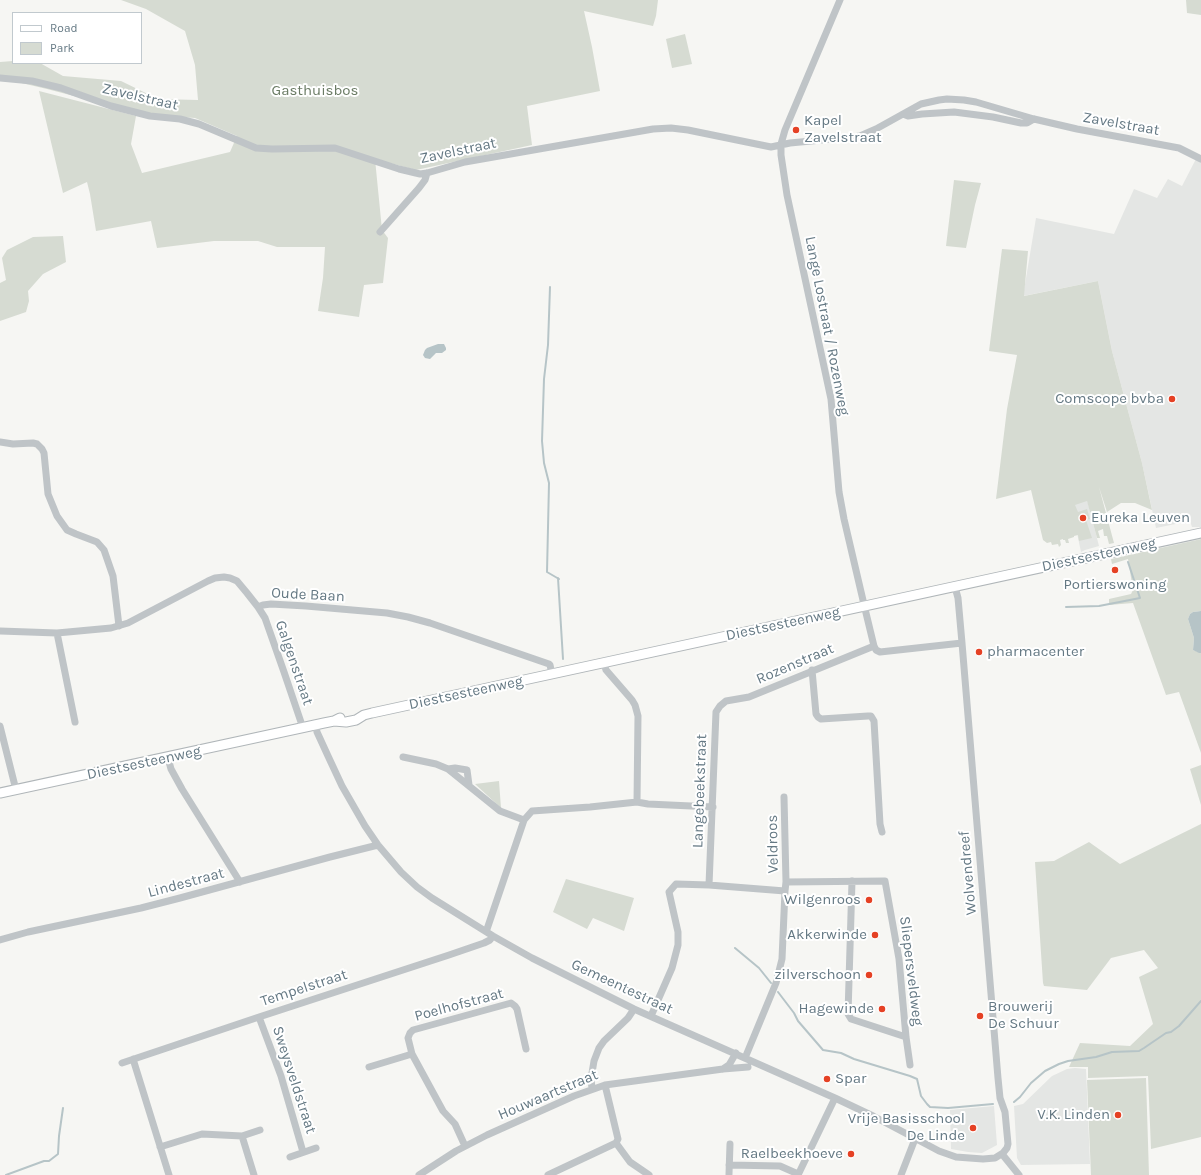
<!DOCTYPE html>
<style>
body{margin:0}
#map{position:relative;width:1201px;height:1175px;overflow:hidden;background:#f6f6f3;font-family:Karla,sans-serif}
canvas{display:block}
.legend{position:absolute;left:12px;top:12px;width:130px;height:52px;box-sizing:border-box;background:#fff;border:1px solid #c1c9ce;margin:0;padding:5px 7px;list-style:none;font-size:12px;color:#657984}
.legend li{display:flex;align-items:center;gap:8px;height:20px}
.legend b{width:20px;border:1px solid #c1c9ce}
</style>
<div id="map">
<canvas width="1201" height="1175"></canvas>
<ul class="legend">
<li><b style="height:5px;background:#fff"></b>Road</li>
<li><b style="height:11px;background:#d6dbd2"></b>Park</li>
</ul>
</div>
<script>
const ctx = document.querySelector('canvas').getContext('2d');
ctx.lineJoin = 'round';
function paint(path, color) {
  ctx.fillStyle = color;
  ctx.fill(path, 'evenodd');
}
function poly(rows) {
  const path = new Path2D();
  for (const r of rows) {
    path.moveTo(r[0], r[1]);
    for (let i = 2; i < r.length; i += 2) path.lineTo(r[i], r[i + 1]);
  }
  return path;
}
function stroke(path, color, width, dash) {
  ctx.strokeStyle = color;
  ctx.lineWidth = width;
  ctx.lineCap = dash ? 'butt' : 'round';
  ctx.setLineDash(dash || []);
  ctx.stroke(path);
}
function write(font, color, halo, rows, align = 'center') {
  ctx.font = font + ' Karla,sans-serif';
  ctx.lineWidth = 4;
  ctx.setLineDash([]);
  ctx.textBaseline = 'middle';
  ctx.strokeStyle = halo;
  ctx.fillStyle = color;
  for (const [text, x, y, turn = 0] of rows) {
    ctx.save();
    ctx.translate(x, y);
    ctx.rotate((+turn || 0) * Math.PI / 180);
    ctx.textAlign = isNaN(turn) ? turn : align;
    if (halo) ctx.strokeText(text, 0, 0);
    ctx.fillText(text, 0, 0);
    ctx.restore();
  }
}
const built = poly([
 [1197,157,1201,159,1201,527,1192,527,1190,521,1156,528,1142,463,1112,351,1098,281,1023,296,1036,218,1114,234,1134,189,1157,198,1168,179,1182,186],
 [1080,472,1099,546,1085,550,1081,552,1065,476],
 [1075,1068,1086,1069,1090,1164,1021,1165,1017,1158,1014,1106,1023,1104,1052,1076,1067,1069],
 [994,1106,997,1145,982,1153,968,1152,951,1149,950,1110]
]);
const green = poly([
 [121,0,658,0,656,16,653,26,584,11,592,47,600,91,527,106,532,145,416,170,375,159,382,230,388,238,383,283,364,285,359,317,318,311,323,278,325,247,277,247,258,241,214,241,157,248,151,221,96,231,90,194,87,182,63,193,39,91,136,116,131,144,142,173,230,152,237,136,195,118,153,115,112,106,47,89,0,78,0,62,13,61,13,63,40,63,63,76,121,81,158,99,198,100,195,65,185,31,146,9],
 [1186,0,1201,0,1201,15,1187,13],
 [685,34,692,64,672,68,666,39],
 [954,180,981,183,975,205,966,248,946,246],
 [63,236,66,262,43,274,28,291,29,301,26,312,0,321,0,283,6,280,2,258,7,250,33,237],
 [1002,249,1028,251,1024,296,1098,281,1112,351,1142,463,1152,510,1135,503,1121,503,1107,512,1099,487,1114,543,1109,544,1107,536,1104,536,1103,529,1098,531,1100,538,1097,538,1087,501,1075,505,1078,512,1087,509,1090,519,1086,520,1092,538,1079,541,1078,535,1074,536,1074,537,1068,539,1069,543,1066,543,1065,540,1063,540,1063,539,1060,540,1061,545,1059,547,1058,544,1052,545,1051,542,1047,543,1043,540,1031,490,996,499,1007,409,1017,355,989,351],
 [1201,539,1201,611,1193,612,1190,614,1188,619,1194,638,1193,650,1201,653,1201,753,1179,692,1166,695,1133,603,1109,605,1109,599,1131,594,1133,590,1128,559,1112,564,1111,559],
 [1201,765,1201,805,1190,769],
 [499,781,501,808,475,784],
 [1201,824,1201,1137,1151,1149,1148,1076,1088,1078,1088,1067,1069,1067,1080,1043,1130,1046,1153,1024,1139,977,1158,968,1144,950,1111,958,1087,990,1044,986,1043,983,1035,862,1054,861,1089,842,1120,864],
 [566,879,634,898,624,931,593,918,587,929,553,912],
 [1146,1078,1149,1175,1091,1175,1087,1080]
]);
const water = poly([
 [438,344,444,344,446,348,446,350,442,353,436,353,430,359,425,358,423,355,425,350,427,348],
 [1201,611,1201,653,1199,653,1193,650,1194,638,1188,619,1190,614,1193,612]
]);
const stream = poly([
 [550,287,548,345,544,379,542,441,544,463,549,483,547,572,559,579],
 [558,578,563,659],
 [1066,607,1099,606,1140,598,1128,562],
 [735,948,759,968,771,983],
 [778,992,794,1013,798,1021,823,1050,841,1053,854,1059,910,1076,917,1079,921,1096,927,1104,930,1107,948,1108,993,1104],
 [1014,1102,1020,1097,1031,1083,1045,1071,1059,1064,1068,1061,1096,1057,1112,1052,1139,1051,1144,1048,1166,1033,1171,1032,1179,1026,1201,1001],
 [6,1175,44,1161,49,1161,58,1154,59,1136,63,1108]
]);
const minor = poly([
 [840,0,785,130,781,144,781,155,787,195,831,399,839,492,844,519,866,613,874,646],
 [0,78,32,81,61,88,111,106,150,116,180,119,199,124,256,148,272,149,335,148,399,169,420,174,427,173,465,162,653,129,671,128,688,130,771,147,790,143,853,137,860,136,876,129,921,104,939,100,947,99,964,100,976,102,1034,119,1077,129,1179,148,1201,159],
 [903,114,908,116,922,114,954,112,993,117,1021,123,1027,123,1034,119],
 [380,232,419,188,425,180,427,173],
 [0,442,13,444,33,443,37,444,42,449,44,453,48,494,57,516,67,530,76,534,97,542,104,550,113,576,119,626],
 [258,607,263,605,271,604,306,606,387,613,408,617,430,623,549,664,550,665,552,674],
 [0,631,57,633,111,628,128,623,208,581,215,578,224,577,230,578,237,581,247,593,258,607,265,618,284,672,303,728],
 [57,633,75,722],
 [604,663,606,670,632,700,635,705,638,716,637,802],
 [812,670,816,714,818,717,821,719,868,716,871,716,874,721,880,824,882,832],
 [316,725,317,732,328,756,342,786,365,826,378,845,401,872,417,887,432,898,493,936,532,958,634,1009,835,1098,873,1116,939,1151,956,1157,983,1159,995,1158,1003,1153,1007,1148,1008,1144,1005,1112,1000,1098,998,1078,962,643,958,598,955,587],
 [0,726,16,790],
 [403,757,436,764,448,769,500,811,524,820],
 [168,758,171,769,182,789,240,882],
 [448,769,455,768,467,770,469,785],
 [852,881,848,1014,851,1019,906,1037],
 [786,882,885,881,899,959,906,1037,910,1065],
 [709,885,716,712,720,706,726,701,749,697,874,646,876,650,880,652,962,643],
 [487,932,487,929,524,820,532,811,590,807,637,802,648,804,713,807],
 [0,940,28,932,141,908,180,898,330,857,378,845],
 [651,1016,672,968,678,945,678,932,669,892,676,884,709,885,785,891],
 [259,1017,281,1076,303,1152],
 [745,1058,776,983,782,959,785,891,786,882,784,797],
 [133,1059,169,1175],
 [122,1063,259,1017,449,955,484,943,490,940,493,936],
 [369,1067,412,1054],
 [723,1069,729,1065,736,1053],
 [592,1089,591,1078,592,1073,594,1061,599,1048,604,1041,628,1018,634,1009],
 [242,1136,260,1130],
 [616,1143,630,1162,649,1175],
 [465,1146,455,1124,443,1111,412,1054,408,1038,410,1033,413,1030,511,1003,515,1006,517,1009,526,1049],
 [160,1147,202,1134,242,1136,254,1175],
 [1002,1154,1019,1175],
 [290,1157,316,1148],
 [729,1165,780,1166,798,1174],
 [729,1174,730,1144],
 [419,1175,456,1151,487,1135,574,1096,605,1085,723,1069,748,1067],
 [548,1175,616,1143,618,1139,605,1085],
 [798,1175,835,1098],
 [901,1175,915,1139]
]);
const major = poly([
 [334,721,346,722,356,720,364,715,372,713,1201,533],
 [0,793,324,723,334,721,340,718]
]);
const markers = [
 [796,130,4,"#e54124"],
 [1172,399,4,"#e54124"],
 [1083,518,4,"#e54124"],
 [1115,570,4,"#e54124"],
 [979,652,4,"#e54124"],
 [869,900,4,"#e54124"],
 [875,935,4,"#e54124"],
 [869,975,4,"#e54124"],
 [882,1009,4,"#e54124"],
 [980,1016,4,"#e54124"],
 [827,1079,4,"#e54124"],
 [1118,1115,4,"#e54124"],
 [973,1128,4,"#e54124"],
 [851,1154,4,"#e54124"]
];
const parkNames = [
 ["Gasthuisbos",315,91]
];
const streetNames = [
 ["Zavelstraat",140,97,13],
 ["Zavelstraat",1121,124,10],
 ["Zavelstraat",458,151,-12],
 ["Lange Lostraat / Rozenweg",827,326,79],
 ["Diestsesteenweg",1099,555,-12],
 ["Oude Baan",308,595,3],
 ["Diestsesteenweg",783,624,-12],
 ["Galgenstraat",294,663,71],
 ["Rozenstraat",795,664,-23],
 ["Diestsesteenweg",466,693,-12],
 ["Diestsesteenweg",144,763,-12],
 ["Langebeekstraat",700,791,-88],
 ["Veldroos",773,844,-91],
 ["Wolvendreef",968,873,-95],
 ["Lindestraat",186,883,-15],
 ["Sliepersveldweg",911,971,83],
 ["Gemeentestraat",622,987,25],
 ["Tempelstraat",304,988,-18],
 ["Poelhofstraat",459,1005,-15],
 ["Sweysveldstraat",294,1080,72],
 ["Houwaartstraat",548,1095,-23]
];
const poiNames = [
 ["Kapel",804,121,"left"],
 ["Zavelstraat",804,138,"left"],
 ["Comscope bvba",1164,399],
 ["Eureka Leuven",1091,518,"left"],
 ["Portierswoning",1115,585,"center"],
 ["pharmacenter",987,652,"left"],
 ["Wilgenroos",861,900],
 ["Akkerwinde",867,935],
 ["zilverschoon",861,975],
 ["Brouwerij",988,1007,"left"],
 ["De Schuur",988,1024,"left"],
 ["Hagewinde",874,1009],
 ["Spar",835,1079,"left"],
 ["V.K. Linden",1110,1115],
 ["Vrije Basisschool",965,1119],
 ["De Linde",965,1136],
 ["Raelbeekhoeve",843,1154]
];
paint(built, '#e4e6e4');
paint(green, '#d6dbd2');
paint(water, '#b6c4c7');
stroke(stream, '#b6c4c7', 2);
stroke(major, '#b0b6b9', 11);
stroke(minor, '#bfc4c7', 7);
stroke(major, '#fff', 9);
for (const [x, y, r, color] of markers) {
  const dot = new Path2D();
  dot.arc(x, y, r, 0, 2 * Math.PI);
  ctx.fillStyle = color;
  ctx.fill(dot);
  stroke(dot, '#fff', 1.5);
}
write('15px', '#6a7b64', '#fff', parkNames);
write('15px', '#657984', '#fff', streetNames);
write('15px', '#657984', '#fff', poiNames, 'right');
</script>
